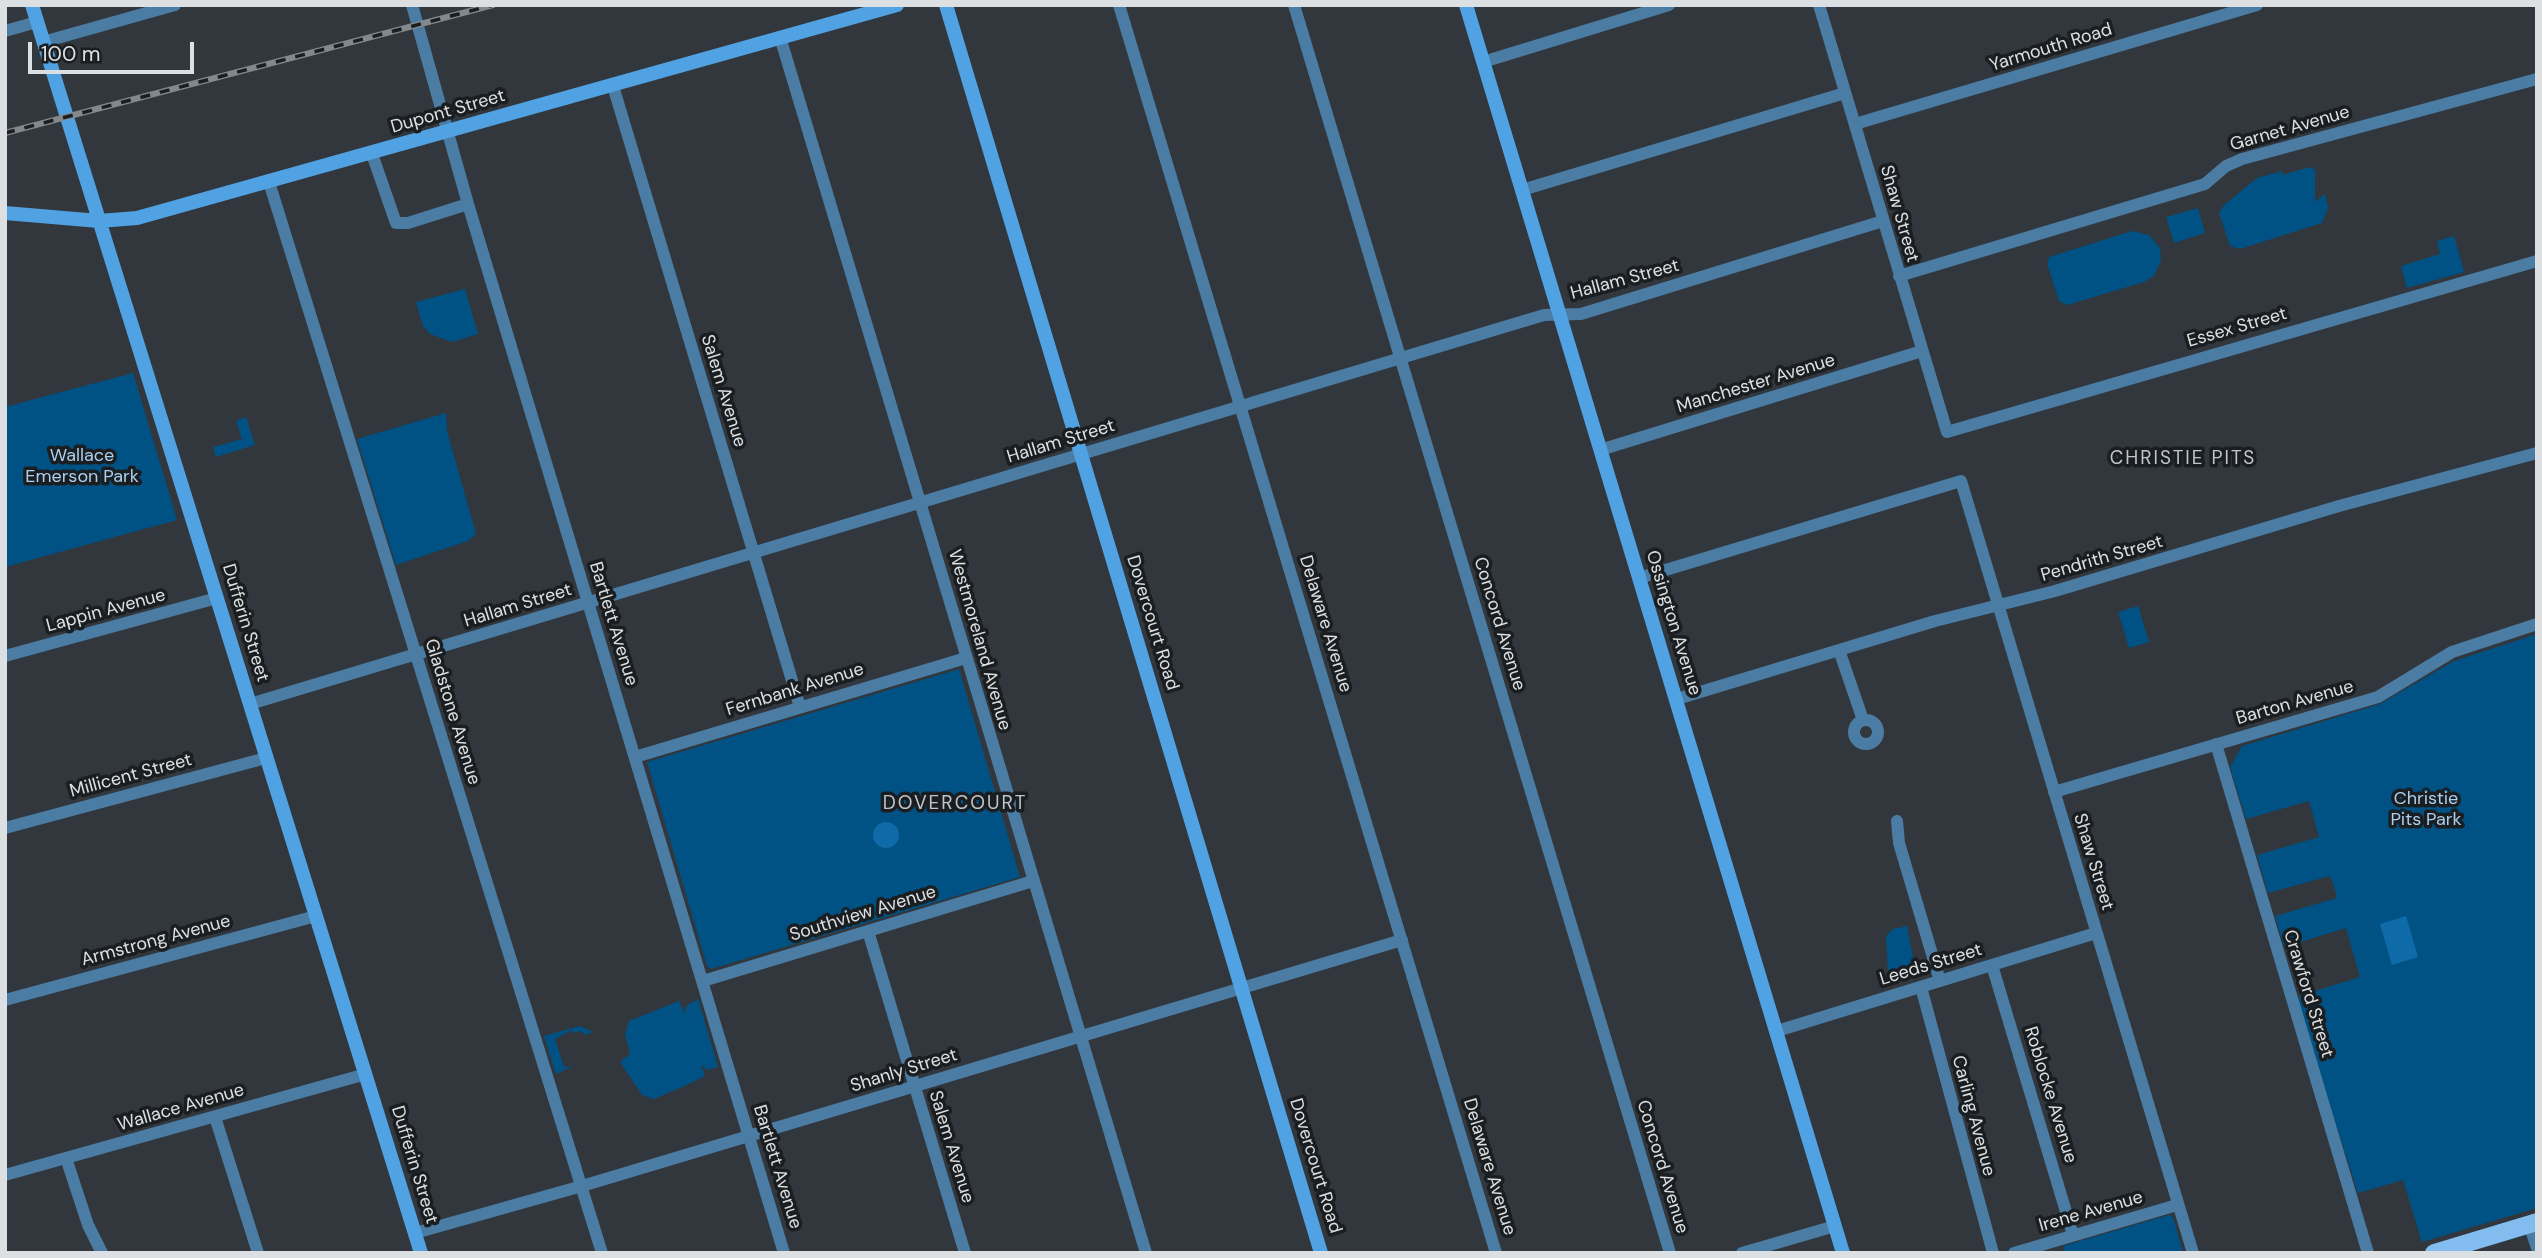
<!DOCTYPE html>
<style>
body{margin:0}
#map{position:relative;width:2542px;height:1258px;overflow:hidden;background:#31373c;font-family:"DM Sans",sans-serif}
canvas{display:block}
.frame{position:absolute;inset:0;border:7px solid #dce0e3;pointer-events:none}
.scale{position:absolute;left:28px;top:42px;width:166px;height:32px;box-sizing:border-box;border:4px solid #dce0e3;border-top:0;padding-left:9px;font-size:21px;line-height:24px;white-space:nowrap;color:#dce0e3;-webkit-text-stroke:5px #1b1e20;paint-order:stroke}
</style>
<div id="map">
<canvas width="2542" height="1258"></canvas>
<div class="frame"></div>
<div class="scale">100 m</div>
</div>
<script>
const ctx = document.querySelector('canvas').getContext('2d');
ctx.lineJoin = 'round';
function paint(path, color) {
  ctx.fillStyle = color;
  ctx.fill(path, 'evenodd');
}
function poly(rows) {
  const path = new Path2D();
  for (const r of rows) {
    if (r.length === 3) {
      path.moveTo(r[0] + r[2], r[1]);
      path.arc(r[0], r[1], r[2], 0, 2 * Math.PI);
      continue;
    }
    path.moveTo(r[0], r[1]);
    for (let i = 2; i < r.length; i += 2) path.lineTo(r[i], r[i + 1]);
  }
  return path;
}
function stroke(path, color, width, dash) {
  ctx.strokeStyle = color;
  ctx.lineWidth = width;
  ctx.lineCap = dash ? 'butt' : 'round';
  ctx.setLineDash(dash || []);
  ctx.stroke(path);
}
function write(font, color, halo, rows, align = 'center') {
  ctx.font = font + ' "DM Sans",sans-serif';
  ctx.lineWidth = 7;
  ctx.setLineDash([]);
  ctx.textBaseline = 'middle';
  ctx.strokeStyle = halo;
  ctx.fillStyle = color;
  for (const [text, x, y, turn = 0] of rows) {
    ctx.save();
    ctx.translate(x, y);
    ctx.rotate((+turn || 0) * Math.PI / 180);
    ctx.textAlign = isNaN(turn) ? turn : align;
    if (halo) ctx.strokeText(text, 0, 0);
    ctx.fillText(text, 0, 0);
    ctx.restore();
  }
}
const green = poly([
 [2310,167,2315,170,2315,202,2325,194,2328,208,2322,223,2240,249,2230,246,2219,213,2224,205,2257,178,2282,171,2282,175],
 [2198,208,2205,233,2174,243,2166,217],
 [2132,231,2149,235,2160,248,2161,260,2154,276,2144,282,2067,305,2059,301,2047,264,2049,257],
 [2454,236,2464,272,2407,288,2401,266,2440,254,2437,241],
 [465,289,478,334,452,342,430,334,423,326,416,302],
 [133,373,177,520,5,567,5,407],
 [446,413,447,431,476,534,468,541,396,565,357,439],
 [246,417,255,445,216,457,213,447,242,439,236,421],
 [2138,606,2149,642,2129,648,2118,612],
 [2537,634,2537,1208,2422,1242,2403,1180,2358,1193,2299,1008,2299,996,2360,977,2346,928,2284,947,2275,916,2337,898,2333,883,2330,876,2268,893,2257,855,2319,837,2309,801,2246,819,2230,767,2242,746,2380,704,2454,661],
 [959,669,1020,877,711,969,707,966,647,762],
 [1907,926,1915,968,1909,975,1892,980,1888,975,1886,936,1893,929],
 [698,999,718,1067,707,1070,701,1065,705,1076,689,1084,654,1099,642,1095,620,1062,630,1054,625,1034,629,1021,679,1001,685,1014,686,1006],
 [580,1026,593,1032,584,1035,582,1031,573,1033,572,1030,555,1039,564,1067,573,1066,556,1074,544,1036],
 [2169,1215,2173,1217,2183,1253,2065,1253,2063,1246]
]);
const water = poly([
 [886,835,13],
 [2406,916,2418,957,2392,965,2380,924]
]);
const street = poly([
 [412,5,468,204,784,1253],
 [1119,5,1496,1253],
 [1294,5,1670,1253],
 [1819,5,1947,432,2537,261],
 [5,31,37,22],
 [780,37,1146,1253],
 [43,42,175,5],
 [1483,62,1669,5],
 [613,86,800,707],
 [1855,124,2257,5],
 [372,154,396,223,408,223,468,204],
 [269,182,602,1253],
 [1522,190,1845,93],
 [1899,276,2205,184,2226,166,2242,159,2537,79],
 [1600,450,1922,351],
 [1639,578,1961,481,2193,1253],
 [1839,650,1863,720],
 [5,656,217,598],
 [1677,699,1935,621,2055,591,2339,506,2537,453],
 [250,704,1544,315,1581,314,1883,221],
 [1866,732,12],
 [2216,744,2368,1253],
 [635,757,966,658],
 [2054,792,2378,697,2452,652,2537,624],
 [1897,821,1899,843,1940,981],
 [5,828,266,758],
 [868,931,965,1253],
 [1992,965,2073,1235],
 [703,981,1033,881],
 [1921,987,1993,1253],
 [5,1000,316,916],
 [1777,1031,2096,933],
 [215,1117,258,1253],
 [66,1158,88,1225,102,1253],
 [5,1175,366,1074],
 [2529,1224,2537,1248],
 [415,1233,582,1186,1402,940],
 [1742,1253,1835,1226],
 [2014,1253,2177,1205]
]);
const secondary = poly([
 [32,5,421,1253],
 [946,5,1321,1253],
 [1466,5,1843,1253],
 [5,213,99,221,137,218,897,5]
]);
const primary = poly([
 [2434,1253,2537,1222]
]);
const rail = poly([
 [5,133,493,5]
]);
const streetNames = [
 ["Yarmouth Road",2051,48,-17],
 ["Dupont Street",448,112,-16],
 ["Garnet Avenue",2290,129,-16],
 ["Shaw Street",1899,214,74],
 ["Hallam Street",1625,280,-15],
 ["Essex Street",2237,328,-16],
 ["Manchester Avenue",1756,384,-17],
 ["Salem Avenue",723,391,73],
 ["Hallam Street",1061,442,-17],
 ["Pendrith Street",2102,559,-16],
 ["Hallam Street",518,606,-17],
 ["Lappin Avenue",106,611,-15],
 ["Dufferin Street",245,623,73],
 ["Dovercourt Road",1152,623,73],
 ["Ossington Avenue",1673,623,73],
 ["Bartlett Avenue",613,624,73],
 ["Delaware Avenue",1325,624,73],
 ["Concord Avenue",1499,624,73],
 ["Westmoreland Avenue",979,640,74],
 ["Fernbank Avenue",795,690,-17],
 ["Barton Avenue",2295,703,-16],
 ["Gladstone Avenue",452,712,73],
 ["Millicent Street",131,776,-15],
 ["Shaw Street",2093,862,73],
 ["Southview Avenue",863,914,-17],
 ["Armstrong Avenue",156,941,-15],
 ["Leeds Street",1931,965,-17],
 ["Crawford Street",2308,994,73],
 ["Shanly Street",904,1071,-17],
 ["Roblocke Avenue",2050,1095,73],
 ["Wallace Avenue",181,1108,-16],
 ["Carling Avenue",1973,1116,75],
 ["Salem Avenue",951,1147,73],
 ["Dufferin Street",414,1165,73],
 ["Dovercourt Road",1315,1166,73],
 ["Bartlett Avenue",777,1167,73],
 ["Delaware Avenue",1489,1167,73],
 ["Concord Avenue",1662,1167,73],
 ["Irene Avenue",2091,1212,-16]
];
const parkNames = [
 ["Wallace",82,456],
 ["Emerson Park",82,477],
 ["Christie",2426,799],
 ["Pits Park",2426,820]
];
const neighbourhoodNames = [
 ["CHRISTIE PITS",2183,459],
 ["DOVERCOURT",955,804]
];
paint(green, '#005285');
paint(water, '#0f6ba7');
stroke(street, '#4b7ca4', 12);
stroke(secondary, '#51a2e3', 14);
stroke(primary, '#83bdef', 18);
stroke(rail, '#83888c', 6);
stroke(rail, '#1b1e20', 3.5, [10]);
write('18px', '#dce0e3', '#1b1e20', streetNames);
write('18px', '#aacff0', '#1b1e20', parkNames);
ctx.letterSpacing = '2px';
write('19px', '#bec5cc', '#1b1e20', neighbourhoodNames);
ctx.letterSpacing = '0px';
</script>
